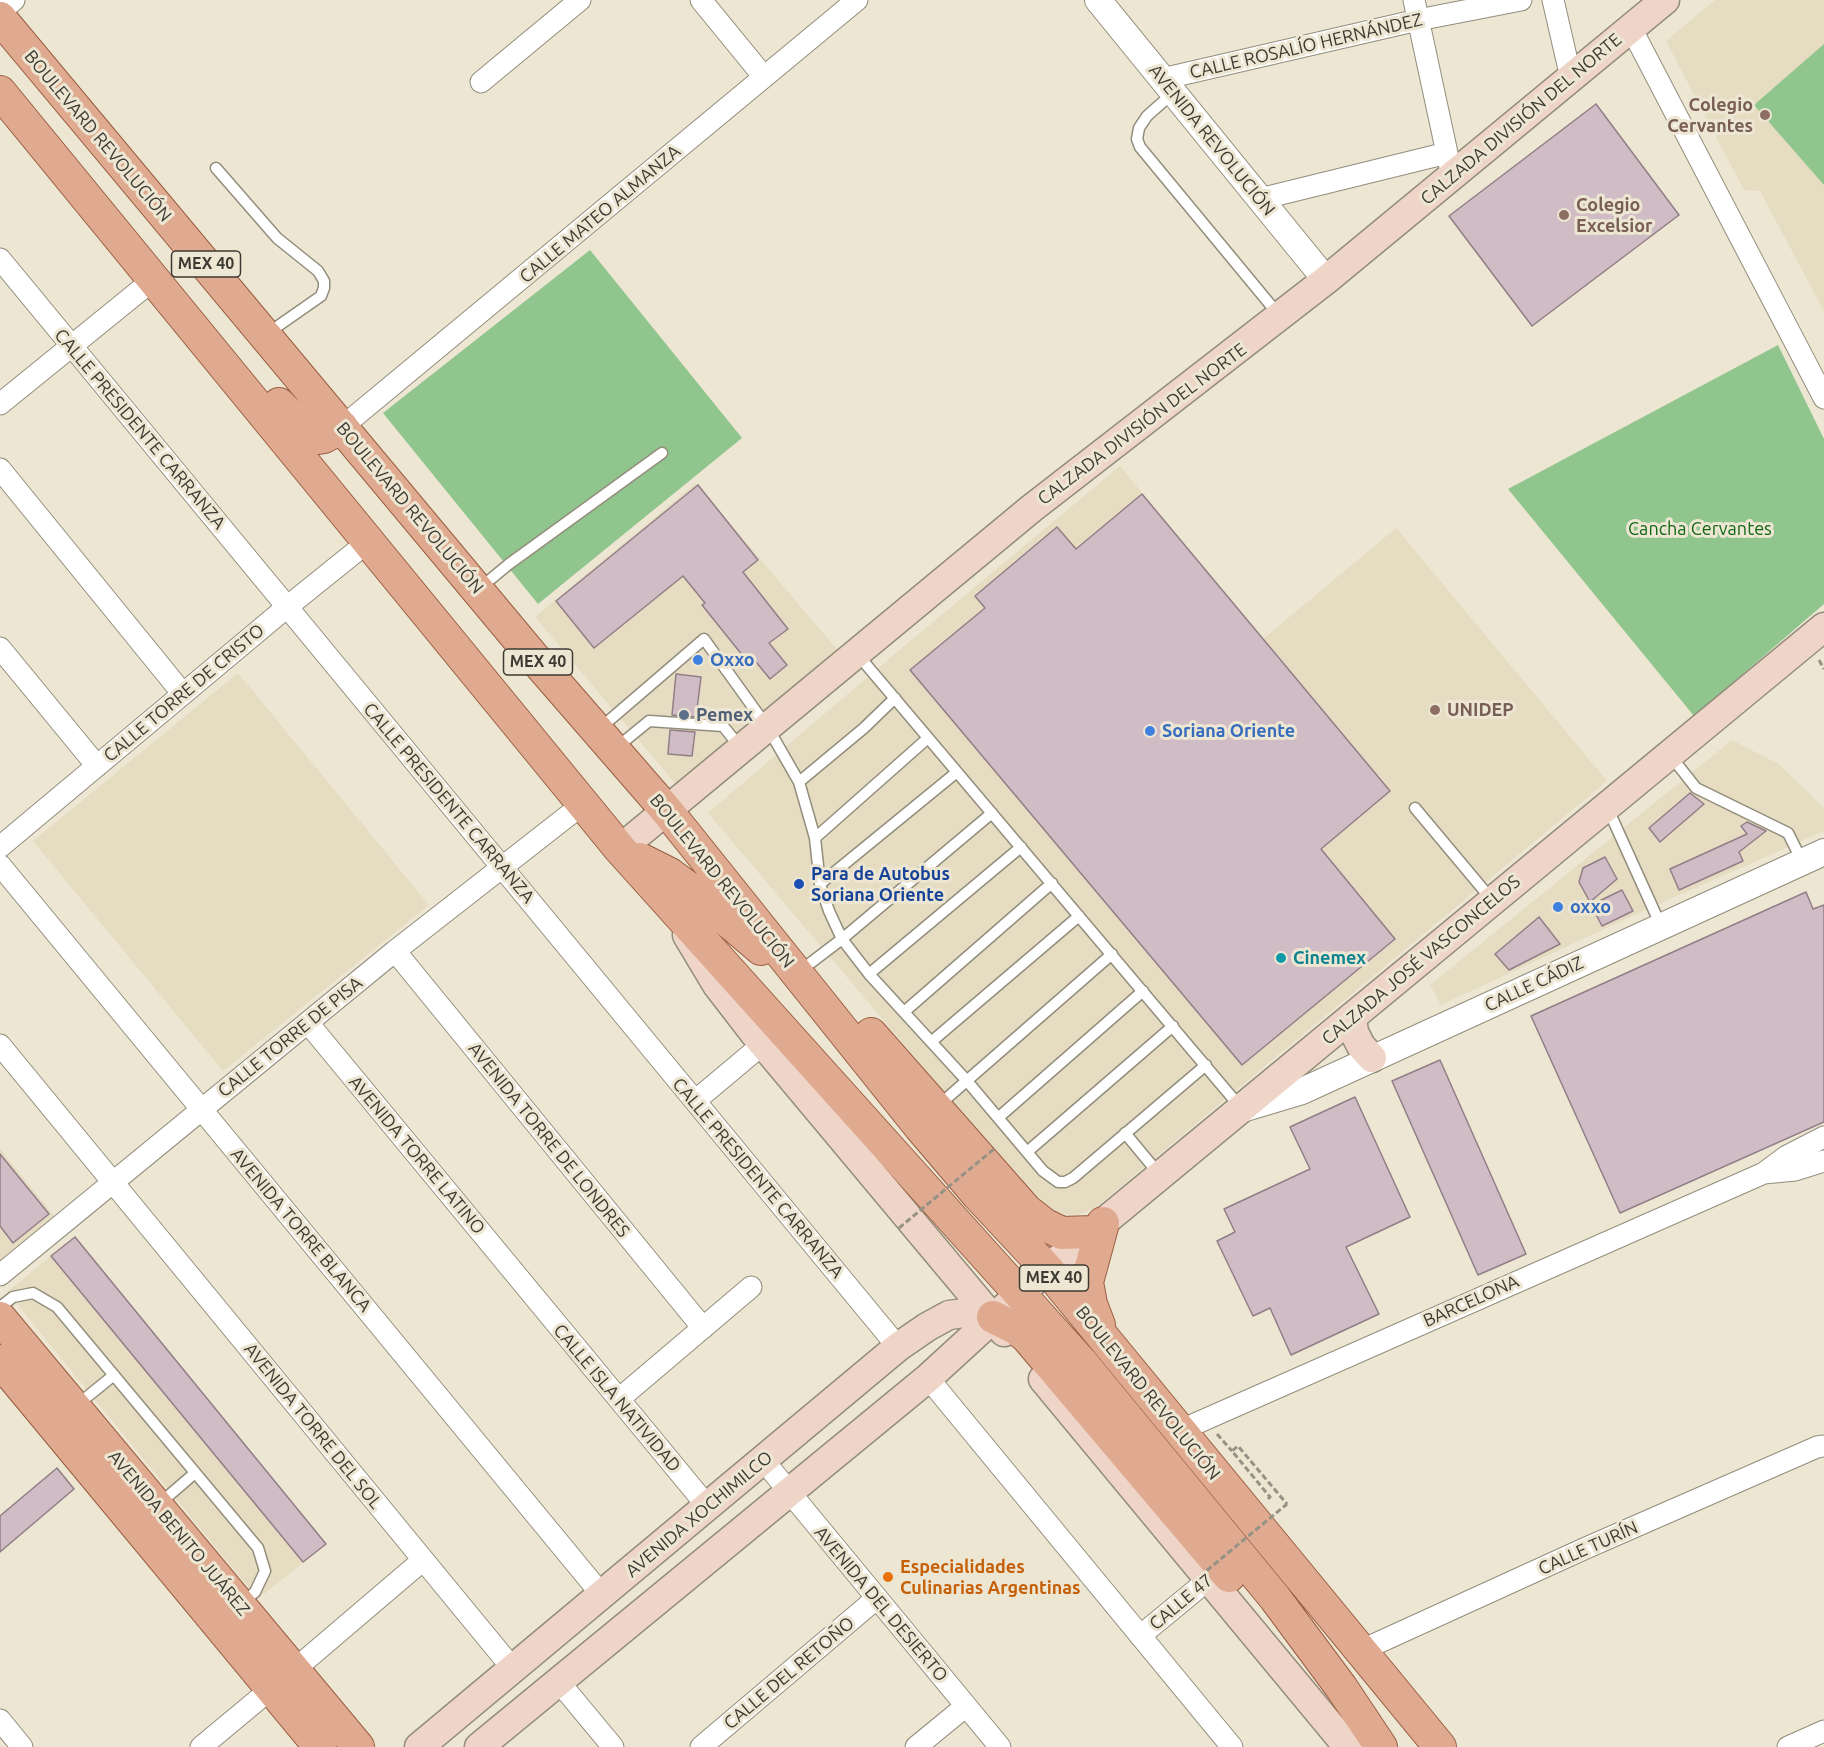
<!DOCTYPE html>
<meta charset="utf-8">
<style>
body{margin:0}
canvas{display:block;background:#ece6d3}
</style>
<canvas width="1824" height="1747"></canvas>
<script>
const ctx = document.querySelector('canvas').getContext('2d');
ctx.lineJoin = 'round';
function paint(path, color) {
  ctx.fillStyle = color;
  ctx.fill(path, 'evenodd');
}
function poly(rows) {
  const path = new Path2D();
  for (const r of rows) {
    path.moveTo(r[0], r[1]);
    for (let i = 2; i < r.length; i += 2) path.lineTo(r[i], r[i + 1]);
  }
  return path;
}
function stroke(path, color, width, dash) {
  ctx.strokeStyle = color;
  ctx.lineWidth = width;
  ctx.lineCap = dash ? 'butt' : 'round';
  ctx.setLineDash(dash || []);
  ctx.stroke(path);
}
function write(font, color, halo, rows, align = 'center') {
  ctx.font = font + ' Ubuntu,sans-serif';
  ctx.lineWidth = 6;
  ctx.setLineDash([]);
  ctx.textBaseline = 'middle';
  ctx.strokeStyle = halo;
  ctx.fillStyle = color;
  for (const [text, x, y, turn = 0] of rows) {
    ctx.save();
    ctx.translate(x, y);
    ctx.rotate((+turn || 0) * Math.PI / 180);
    ctx.textAlign = isNaN(turn) ? turn : align;
    if (halo) ctx.strokeText(text, 0, 0);
    ctx.fillText(text, 0, 0);
    ctx.restore();
  }
}
const built = poly([
 [1715,0,1824,0,1824,311,1760,191,1744,190,1666,41],
 [1120,466,1263,639,1396,528,1607,781,1095,1208,1076,1216,1044,1210,708,813,896,653],
 [696,483,839,652,679,788,535,617],
 [238,673,429,905,223,1071,33,841],
 [1732,740,1780,765,1824,808,1824,831,1643,911,1441,1005,1430,985],
 [0,1149,55,1217,0,1262],
 [75,1237,326,1544,258,1599,7,1292]
]);
const green = poly([
 [1824,44,1824,185,1754,105],
 [590,250,742,438,538,604,383,413],
 [1778,345,1824,439,1824,604,1694,716,1508,489]
]);
const building = poly([
 [1596,104,1679,215,1532,326,1449,216,1596,104],
 [698,485,758,560,743,572,788,629,769,643,787,665,770,679,752,657,747,661,702,605,705,603,683,576,594,648,556,601,698,485],
 [1142,494,1390,791,1321,849,1395,939,1242,1065,910,670,985,608,975,596,1057,527,1076,549,1142,494],
 [676,674,701,677,696,717,672,715,676,674],
 [670,730,695,732,692,756,668,754,670,730],
 [1690,793,1704,804,1660,842,1649,828,1690,793],
 [1747,822,1766,831,1739,852,1743,861,1679,890,1670,869,1747,834,1741,826,1747,822],
 [1605,857,1617,879,1590,902,1579,882,1583,868,1605,857],
 [1622,890,1633,911,1602,926,1591,905,1622,890],
 [1806,892,1813,909,1824,905,1824,1122,1620,1213,1531,1016,1806,892],
 [1539,917,1560,944,1509,970,1495,954,1539,917],
 [1440,1060,1526,1254,1478,1275,1392,1081,1440,1060],
 [1355,1097,1410,1217,1346,1247,1379,1314,1291,1355,1270,1308,1253,1316,1217,1241,1235,1232,1224,1209,1310,1169,1290,1127,1355,1097],
 [0,1154,49,1214,13,1243,0,1226,0,1154],
 [75,1237,326,1544,303,1562,51,1256,75,1237],
 [57,1468,74,1489,0,1552,0,1516,57,1468]
]);
const path = poly([
 [1819,660,1824,669],
 [1217,1434,1232,1451],
 [1268,1499,1270,1497,1232,1451,1238,1446,1287,1504]
]);
const service = poly([
 [1173,93,1147,116,1139,128,1137,139,1140,147,1278,314],
 [216,168,277,238,318,271,324,281,324,288,321,296,268,333],
 [480,588,509,564,662,453],
 [858,655,1241,1108],
 [895,698,864,728,799,782,815,838,820,884,829,911,842,939,869,974,967,1081,1043,1171,1058,1182,1065,1182,1073,1178,1206,1065],
 [598,730,704,639,768,728,799,782],
 [616,748,649,721,723,726,740,747],
 [1670,755,1696,788,1788,833,1802,861],
 [1415,808,1492,900],
 [1608,809,1661,926],
 [815,838,928,738],
 [820,884,957,772],
 [800,971,842,939,992,813],
 [869,974,1021,847],
 [904,1012,1052,883],
 [931,1042,1079,916],
 [939,1105,1112,954],
 [999,1117,1143,991],
 [1125,1133,1159,1174],
 [1027,1152,1173,1026],
 [0,1307,13,1297,33,1293,57,1307,258,1548,265,1571,255,1592,241,1604],
 [77,1405,114,1375],
 [159,1504,195,1473]
]);
const minor = poly([
 [701,0,764,77],
 [1414,0,1450,167],
 [1553,0,1571,78],
 [0,12,14,0],
 [1631,28,1824,398],
 [1162,79,1418,20,1521,0],
 [481,82,580,0],
 [1260,199,1447,153],
 [0,259,898,1347],
 [0,404,154,279],
 [342,427,857,0],
 [0,469,183,694],
 [0,648,97,766],
 [0,847,287,607,369,541],
 [0,865,602,1595],
 [395,951,703,1328],
 [308,1023,708,1507],
 [0,1045,513,1669],
 [695,1101,763,1044],
 [1764,1173,1795,1170,1824,1161],
 [0,1275,395,951,583,804],
 [928,1378,1232,1747],
 [619,1399,751,1287],
 [1179,1431,1764,1173,1787,1156,1824,1137],
 [763,1460,1000,1747],
 [1140,1636,1220,1570],
 [1360,1651,1586,1548,1817,1447,1824,1446],
 [294,1670,423,1560],
 [559,1682,613,1747],
 [0,1720,22,1747],
 [201,1747,272,1688],
 [701,1747,877,1598],
 [916,1747,966,1706],
 [1788,1747,1824,1731]
]);
const tertiary = poly([
 [1098,0,1326,280],
 [1242,1109,1302,1091,1824,852]
]);
const secondary = poly([
 [620,849,1032,508,1326,280,1665,0],
 [687,935,717,985,754,1033,1004,1332],
 [1352,1017,1354,1032,1361,1046,1372,1058],
 [1043,1379,1348,1747],
 [419,1747,898,1347,927,1327,949,1315,964,1313,993,1317],
 [479,1747,928,1378,1047,1269,1824,627]
]);
const primary = poly([
 [0,18,535,659,667,811,920,1127,977,1194,1047,1269,1440,1747],
 [0,92,620,849,1082,1363,1275,1598,1341,1687,1381,1747],
 [279,404,305,430,318,438,324,437,342,427],
 [640,859,670,874,690,889,761,949],
 [871,1034,1027,1211,1045,1225,1062,1233,1092,1232],
 [993,1317,1017,1329,1026,1336,1229,1576],
 [0,1318,358,1747],
 [1099,1325,1091,1304,1087,1282,1103,1223],
 [0,1361,320,1747]
]);
const pathBridge = poly([
 [899,1228,994,1149],
 [1193,1582,1287,1504]
]);
const markers = [
 [1765,115,6,"#8d6e63"],
 [1564,215,6,"#8d6e63"],
 [698,660,6,"#3f7fe0"],
 [1435,710,6,"#8d6e63"],
 [684,715,6,"#5c6f8a"],
 [1150,731,6,"#3f7fe0"],
 [799,884,6,"#1a4fb4"],
 [1558,907,6,"#3f7fe0"],
 [1281,958,6,"#0f9aa8"],
 [888,1577,6,"#e8710a"]
];
const shields = [
 [206,264,69],
 [538,662,69],
 [1054,1278,69]
];
const shieldNames = [
 ["MEX 40",206,264],
 ["MEX 40",538,662],
 ["MEX 40",1054,1278]
];
const streetNames = [
 ["CALLE ROSALÍO HERNÁNDEZ",1306,46,-13],
 ["CALZADA DIVISIÓN DEL NORTE",1521,119,-40],
 ["BOULEVARD REVOLUCIÓN",98,136,50],
 ["AVENIDA REVOLUCIÓN",1212,140,51],
 ["CALLE MATEO ALMANZA",600,214,-40],
 ["CALZADA DIVISIÓN DEL NORTE",1142,424,-37],
 ["CALLE PRESIDENTE CARRANZA",140,429,50],
 ["BOULEVARD REVOLUCIÓN",410,508,50],
 ["CALLE TORRE DE CRISTO",184,693,-40],
 ["CALLE PRESIDENTE CARRANZA",449,803,50],
 ["BOULEVARD REVOLUCIÓN",722,881,51],
 ["CALZADA JOSÉ VASCONCELOS",1421,960,-40],
 ["CALLE CÁDIZ",1534,984,-25],
 ["CALLE TORRE DE PISA",290,1037,-39],
 ["AVENIDA TORRE DE LONDRES",549,1140,51],
 ["AVENIDA TORRE LATINO",417,1155,50],
 ["CALLE PRESIDENTE CARRANZA",758,1178,50],
 ["AVENIDA TORRE BLANCA",301,1230,50],
 ["BARCELONA",1471,1301,-24],
 ["BOULEVARD REVOLUCIÓN",1148,1393,51],
 ["CALLE ISLA NATIVIDAD",617,1398,50],
 ["AVENIDA TORRE DEL SOL",313,1426,51],
 ["AVENIDA XOCHIMILCO",699,1514,-40],
 ["AVENIDA BENITO JUÁREZ",179,1533,50],
 ["CALLE TURÍN",1588,1548,-24],
 ["CALLE 47",1181,1602,-40],
 ["AVENIDA DEL DESIERTO",881,1604,50],
 ["CALLE DEL RETOÑO",789,1673,-40]
];
const educationNames = [
 ["Colegio",1753,105,"right"],
 ["Cervantes",1753,126,"right"],
 ["Colegio",1576,205],
 ["Excelsior",1576,226],
 ["UNIDEP",1447,710]
];
const parkNames = [
 ["Cancha Cervantes",1700,529]
];
const shopNames = [
 ["Oxxo",710,660],
 ["Soriana Oriente",1162,731],
 ["oxxo",1570,907]
];
const serviceNames = [
 ["Pemex",696,715]
];
const transitNames = [
 ["Para de Autobus",811,874],
 ["Soriana Oriente",811,895]
];
const cultureNames = [
 ["Cinemex",1293,958]
];
const foodNames = [
 ["Especialidades",900,1567],
 ["Culinarias Argentinas",900,1588]
];
paint(built, '#e5dcc2');
paint(green, '#91c58e');
paint(building, '#d0bcc5');
stroke(building, '#917e87', 1.5);
stroke(service, '#938d7c', 13);
stroke(minor, '#938d7c', 23);
stroke(tertiary, '#938d7c', 28);
stroke(secondary, '#938d7c', 31);
stroke(primary, '#995e40', 34);
stroke(path, '#969285', 3, [6, 3]);
stroke(service, '#fff', 10);
stroke(minor, '#fff', 21);
stroke(tertiary, '#fff', 26);
stroke(secondary, '#efd5c8', 28);
stroke(primary, '#e0aa91', 32);
stroke(pathBridge, '#969285', 3, [6, 3]);
for (const [x, y, r, color] of markers) {
  const dot = new Path2D();
  dot.arc(x, y, r, 0, 2 * Math.PI);
  ctx.fillStyle = color;
  ctx.fill(dot);
  stroke(dot, '#ece6d3', 2);
}
for (const [x, y, w] of shields) {
  const box = new Path2D();
  box.roundRect(x - w / 2, y - 13, w, 26, 4.5);
  ctx.fillStyle = '#ece6d3';
  ctx.fill(box);
  stroke(box, '#3c3a32', 1.5);
}
write('bold 16px', '#3c3a32', null, shieldNames);
write('18px', '#3c3a32', '#ece6d3', streetNames);
write('bold 18px', '#785e54', '#ece6d3', educationNames, 'left');
write('18px', '#0f6614', '#ece6d3', parkNames);
write('bold 18px', '#366cbe', '#ece6d3', shopNames, 'left');
write('bold 18px', '#4e5e75', '#ece6d3', serviceNames, 'left');
write('bold 18px', '#164399', '#ece6d3', transitNames, 'left');
write('bold 18px', '#0d838f', '#ece6d3', cultureNames, 'left');
write('bold 18px', '#c56008', '#ece6d3', foodNames, 'left');
</script>
